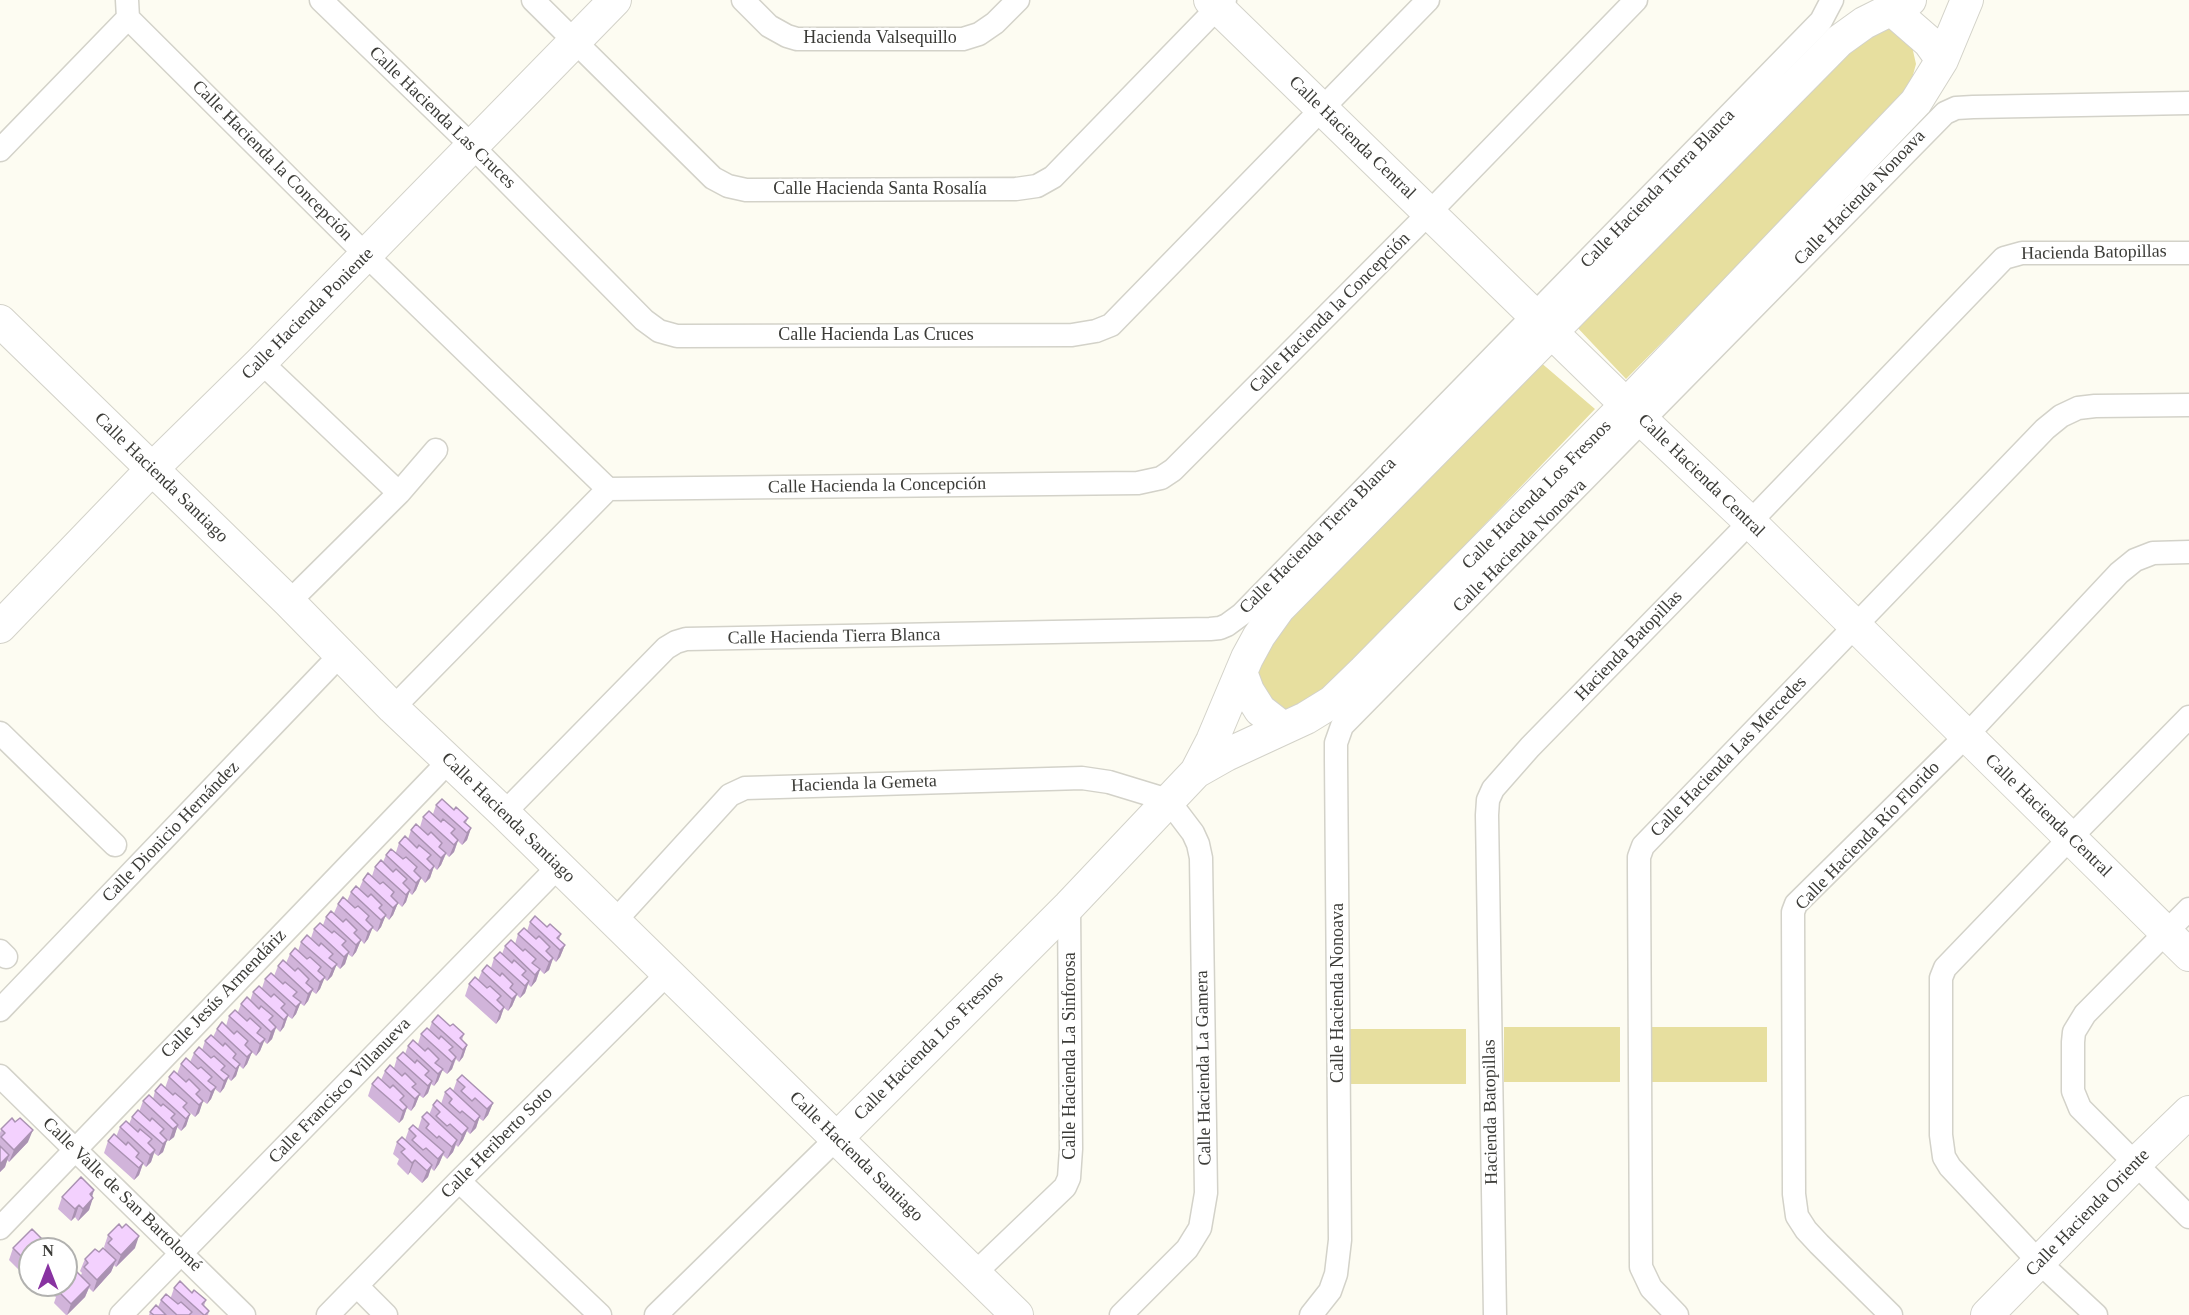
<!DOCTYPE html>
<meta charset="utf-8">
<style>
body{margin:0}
#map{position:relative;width:2189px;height:1315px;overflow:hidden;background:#fdfcf2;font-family:"Times New Roman",serif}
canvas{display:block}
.north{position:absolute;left:18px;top:1237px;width:60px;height:60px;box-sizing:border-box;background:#fff;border:2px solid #b1b1af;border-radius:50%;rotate:0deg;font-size:16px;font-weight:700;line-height:24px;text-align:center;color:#3c3c38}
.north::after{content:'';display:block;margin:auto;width:21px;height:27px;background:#8833a1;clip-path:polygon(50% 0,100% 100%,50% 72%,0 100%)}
</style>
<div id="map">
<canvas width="2189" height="1315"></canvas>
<div class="north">N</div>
</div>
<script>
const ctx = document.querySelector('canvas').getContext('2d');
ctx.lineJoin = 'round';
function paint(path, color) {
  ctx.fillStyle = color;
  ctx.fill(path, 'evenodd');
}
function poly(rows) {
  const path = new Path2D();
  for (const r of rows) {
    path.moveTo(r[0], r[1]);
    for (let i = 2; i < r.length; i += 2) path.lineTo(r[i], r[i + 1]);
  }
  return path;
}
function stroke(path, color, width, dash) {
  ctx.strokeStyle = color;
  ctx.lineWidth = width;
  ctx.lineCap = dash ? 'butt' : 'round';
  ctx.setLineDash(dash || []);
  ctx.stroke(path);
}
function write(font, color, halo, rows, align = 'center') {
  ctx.font = font + ' "Times New Roman",serif';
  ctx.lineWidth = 4.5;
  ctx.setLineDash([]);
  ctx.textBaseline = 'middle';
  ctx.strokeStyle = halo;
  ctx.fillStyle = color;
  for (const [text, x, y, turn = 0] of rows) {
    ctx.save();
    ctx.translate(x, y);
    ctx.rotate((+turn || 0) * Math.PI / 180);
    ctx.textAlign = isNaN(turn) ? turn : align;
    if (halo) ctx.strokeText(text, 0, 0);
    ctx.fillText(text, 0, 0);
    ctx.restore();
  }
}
const green = poly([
 [1884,28,1897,31,1911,42,1916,64,1908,93,1626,379,1574,324,1841,46],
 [1539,361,1595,409,1336,680,1312,700,1288,711,1254,696,1258,645],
 [1504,1027,1620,1027,1620,1082,1504,1082],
 [1651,1027,1767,1027,1767,1082,1651,1082],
 [1350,1029,1466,1029,1466,1084,1350,1084]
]);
const street = poly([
 [127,0,128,18,366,255,608,489,1138,483,1161,478,1173,470,1429,213,1636,0],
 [321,0,471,145,644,320,659,331,677,336,1072,335,1096,331,1111,325,1428,0],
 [533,0,713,178,728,186,746,190,1016,189,1037,186,1053,177,1225,0],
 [743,0,769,26,787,36,797,39,963,39,979,34,995,23,1018,0],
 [0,150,128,18],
 [261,362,399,493],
 [289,602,399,493,436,450],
 [393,708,608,489],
 [0,733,115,845],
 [504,813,666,648,676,642,686,639,1210,629,1220,628,1227,625,1242,614,1821,21,1832,0],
 [2189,909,2085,1014,2074,1032,2073,1042,2073,1091,2080,1108,2189,1217],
 [615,921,730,795,745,788,1082,778,1109,782,1168,800,1193,833,1198,844,1201,858,1206,1193,1200,1228,1187,1249,1121,1315],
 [0,951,6,957],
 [0,1010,341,654],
 [0,1076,244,1315],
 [459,1181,600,1315],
 [0,1228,449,761],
 [975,1273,1065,1187,1069,1178,1071,1149,1069,906],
 [357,1286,386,1315],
 [121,1315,558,867],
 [328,1315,459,1181,668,973],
 [656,1315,837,1138],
 [1311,1315,1330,1291,1336,1274,1340,1240,1336,759,1336,743,1342,726,1945,113,1956,108,1973,107,2189,103],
 [1495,1315,1487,815,1488,800,1493,789,1530,747,1750,522,2004,258,2022,253,2189,253],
 [1677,1315,1651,1288,1641,1267,1639,867,1639,857,1643,846,2045,429,2061,416,2078,408,2095,406,2189,405],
 [1891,1315,1819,1244,1806,1230,1797,1216,1794,1194,1793,912,1796,904,1966,736,2119,573,2135,560,2153,553,2189,552],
 [2096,1315,2040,1263,1950,1167,1944,1157,1941,1135,1941,978,1945,968,2071,837,2189,717]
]);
const secondary = poly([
 [1210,0,1643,421,1750,522,2189,955],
 [1891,9,1929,42,1942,60],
 [0,321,289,602,393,708,504,813,1017,1315],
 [0,627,152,469,261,362,615,0],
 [1241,672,1248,691,1260,710,1283,728],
 [1196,772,1212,741,1247,658,1259,636,1279,608,1839,41,1864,23,1910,0],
 [837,1138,1069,906,1196,772,1226,755,1306,718,1332,702,1364,671,1626,405,1916,102,1942,60,1967,0],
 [1987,1315,2135,1164,2189,1112]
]);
const wall = poly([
 [436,805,454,810,468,818,466,823,471,828,467,840,462,845,458,841,454,852,449,857,446,854,441,865,437,870,434,867,430,878,425,883,421,878,416,890,412,895,409,892,406,902,402,907,398,903,393,915,389,920,385,916,381,927,377,932,372,928,368,939,364,944,361,940,356,952,352,957,348,954,345,964,340,969,336,965,332,976,327,981,324,978,320,989,316,994,312,991,308,1001,304,1006,300,1003,296,1014,292,1019,288,1016,284,1027,280,1032,276,1028,272,1039,267,1044,264,1041,260,1051,256,1056,252,1052,247,1064,243,1069,239,1065,236,1076,231,1081,228,1078,224,1088,220,1093,215,1089,211,1099,207,1104,203,1101,199,1113,195,1117,185,1108,190,1114,186,1126,181,1131,177,1127,174,1137,169,1141,167,1140,163,1152,158,1156,154,1153,151,1162,146,1167,143,1164,139,1175,134,1180,104,1153,108,1141,116,1137,120,1127,129,1124,132,1117,139,1112,143,1101,153,1099,155,1091,165,1088,169,1077,177,1074,181,1064,190,1062,194,1053,202,1050,205,1041,213,1037,217,1029,226,1026,229,1016,238,1012,241,1004,250,1001,253,992,262,988,265,979,274,976,278,966,286,963,290,954,298,951,301,942,311,938,314,929,323,925,326,917,334,913,338,904,347,901,351,892,359,889,363,880,372,876,375,867,383,862,386,855,396,852,399,843,408,839,411,830,420,827,423,817,433,814],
 [530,922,547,927,561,934,559,940,565,945,560,957,556,962,553,959,549,970,544,974,540,970,536,981,531,987,528,984,525,993,520,998,517,995,512,1006,508,1011,504,1008,500,1019,496,1024,465,996,469,984,478,980,482,971,491,968,494,958,502,954,505,946,515,944,518,934,527,931],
 [432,1022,450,1026,464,1034,462,1040,467,1045,463,1057,459,1062,456,1059,452,1069,447,1074,442,1070,438,1081,434,1086,431,1084,428,1093,423,1098,419,1095,415,1106,411,1111,407,1108,403,1119,399,1123,368,1096,372,1084,381,1080,385,1071,394,1068,397,1058,405,1054,408,1046,418,1044,421,1034,429,1030],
 [457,1080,493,1103,488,1115,483,1121,479,1118,476,1128,470,1134,467,1131,463,1140,458,1147,456,1145,453,1152,447,1159,443,1155,439,1164,434,1171,431,1168,428,1177,422,1183,410,1172,408,1175,397,1164,399,1159,393,1154,397,1142,405,1140,409,1129,418,1129,422,1117,429,1115,433,1105,441,1104,445,1092,453,1091],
 [1,1129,28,1142,9,1162,7,1160,5,1167,0,1172,0,1133],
 [94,1190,89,1210,78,1221,75,1217,71,1221,58,1209,62,1197],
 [108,1235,135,1248,116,1267,114,1265,111,1272,93,1292,89,1288,85,1297,67,1315,66,1315,54,1303,56,1297,54,1296,58,1285,66,1285,72,1276,81,1275,82,1273,80,1271,85,1259,99,1252,105,1250,105,1249,104,1247],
 [45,1242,43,1248,30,1249,30,1272,26,1269,22,1273,9,1260,13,1248],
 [174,1288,192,1293,206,1300,204,1306,209,1311,208,1315,149,1315,150,1312,158,1307,161,1300,171,1297]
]);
const shadedWall = poly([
 [471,828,467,840,462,845,467,833],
 [458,840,454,852,449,857,454,845],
 [446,853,441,865,437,870,441,858],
 [434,866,430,878,425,883,430,871],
 [421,878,416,890,412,895,416,883],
 [410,890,406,902,402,907,406,895],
 [398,903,393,915,389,920,393,908],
 [386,915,381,927,377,932,381,920],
 [373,927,368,939,364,944,368,932],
 [361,940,356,952,352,957,356,945],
 [565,945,560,957,556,962,560,950],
 [349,952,345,964,340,969,344,957],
 [553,958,549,970,544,974,549,962],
 [337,964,332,976,327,981,332,969],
 [540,969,536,981,531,987,535,975],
 [325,977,320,989,316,994,320,982],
 [529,981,525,993,520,998,525,986],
 [313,989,308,1001,304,1006,308,994],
 [517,994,512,1006,508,1011,512,999],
 [301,1002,296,1014,292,1019,296,1007],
 [504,1007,500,1019,496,1024,500,1012],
 [288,1015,284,1027,280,1032,284,1020],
 [276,1027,272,1039,267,1044,271,1032],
 [265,1039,260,1051,256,1056,260,1044],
 [467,1045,463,1057,459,1062,463,1050],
 [252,1052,247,1064,243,1069,247,1057],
 [456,1057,452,1069,447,1074,452,1062],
 [240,1064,236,1076,231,1081,236,1069],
 [443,1069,438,1081,434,1086,438,1074],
 [229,1076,224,1088,220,1093,224,1081],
 [432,1081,428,1093,423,1098,428,1086],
 [216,1087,211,1099,207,1104,211,1092],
 [420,1094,415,1106,411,1111,415,1099],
 [203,1101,199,1113,195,1117,199,1105],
 [493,1103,488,1115,483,1121,487,1109],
 [407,1107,403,1119,399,1123,403,1111],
 [190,1114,186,1126,181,1131,186,1119],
 [480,1116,476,1128,470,1134,475,1122],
 [178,1125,174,1137,169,1141,173,1129],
 [468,1128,463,1140,458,1147,462,1135],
 [33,1130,28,1142,9,1162,14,1150],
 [167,1140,163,1152,158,1156,163,1144],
 [457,1140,453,1152,447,1159,452,1147],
 [155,1150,151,1162,146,1167,150,1155],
 [444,1152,439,1164,434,1171,438,1159],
 [9,1155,5,1167,0,1172,0,1164],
 [415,1160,410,1172,408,1175,412,1163],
 [143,1163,139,1175,134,1180,139,1168],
 [432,1165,428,1177,422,1183,427,1171],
 [94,1190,90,1201,93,1198,89,1210,78,1221,83,1209,90,1194],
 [79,1205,75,1217,71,1221,75,1209],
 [139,1236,135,1248,116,1267,121,1255],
 [30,1257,26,1269,22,1273,26,1261],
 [116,1260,111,1272,93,1292,97,1280],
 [90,1285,85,1297,67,1315,71,1304]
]);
const building = poly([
 [442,799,454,810,456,807,468,818,464,822,471,828,467,833,436,805,442,799],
 [429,811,441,822,443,819,455,829,451,833,458,840,454,845,423,817,429,811],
 [416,824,428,835,431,832,442,843,439,847,446,853,441,858,411,830,416,824],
 [405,836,417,848,419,845,431,855,427,859,434,866,430,871,399,843,405,836],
 [391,849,403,859,406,857,417,867,414,871,421,878,416,883,386,855,391,849],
 [381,860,393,872,396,869,407,879,403,883,410,890,406,895,375,867,381,860],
 [368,873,380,884,383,882,394,892,391,896,398,903,393,908,363,880,368,873],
 [356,886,368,897,371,894,382,905,379,908,386,915,381,920,351,892,356,886],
 [343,897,355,908,358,906,369,916,366,920,373,927,368,932,338,904,343,897],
 [331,911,343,922,346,919,357,930,354,933,361,940,356,945,326,917,331,911],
 [535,916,547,927,550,924,561,934,557,938,565,945,560,950,530,922,535,916],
 [320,923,332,933,334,931,346,941,342,945,349,952,344,957,314,929,320,923],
 [524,928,536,939,539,936,550,947,546,951,553,958,549,962,518,934,524,928],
 [307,935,319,946,321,943,333,954,329,958,337,964,332,969,301,942,307,935],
 [511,940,523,951,525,949,536,959,532,963,540,969,535,975,505,946,511,940],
 [295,948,307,959,310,957,321,967,318,971,325,977,320,982,290,954,295,948],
 [500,952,512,963,514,960,526,971,522,975,529,981,525,986,494,958,500,952],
 [283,960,295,971,298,968,309,979,306,983,313,989,308,994,278,966,283,960],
 [487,965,500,976,502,973,513,984,510,988,517,994,512,999,482,971,487,965],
 [271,973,283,984,285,982,297,992,293,996,301,1002,296,1007,265,979,271,973],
 [475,977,487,988,490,986,501,996,497,1000,504,1007,500,1012,469,984,475,977],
 [259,986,271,997,274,994,285,1004,281,1008,288,1015,284,1020,253,992,259,986],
 [247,997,259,1009,261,1006,273,1016,269,1020,276,1027,271,1032,241,1004,247,997],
 [235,1010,247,1021,250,1018,261,1028,257,1033,265,1039,260,1044,229,1016,235,1010],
 [438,1015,450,1026,453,1024,464,1034,460,1038,467,1045,463,1050,432,1022,438,1015],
 [222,1022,234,1034,237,1031,248,1041,245,1045,252,1052,247,1057,217,1029,222,1022],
 [427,1028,439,1039,441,1036,453,1047,449,1050,456,1057,452,1062,421,1034,427,1028],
 [211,1035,223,1046,225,1043,236,1054,233,1058,240,1064,236,1069,205,1041,211,1035],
 [413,1040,425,1051,428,1048,439,1059,435,1063,443,1069,438,1074,408,1046,413,1040],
 [199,1047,211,1058,214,1056,225,1066,221,1070,229,1076,224,1081,194,1053,199,1047],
 [403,1052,415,1063,417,1060,429,1071,425,1075,432,1081,428,1086,397,1058,403,1052],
 [186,1058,198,1069,201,1067,212,1077,208,1081,216,1087,211,1092,181,1064,186,1058],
 [390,1065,402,1076,405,1073,416,1084,412,1087,420,1094,415,1099,385,1071,390,1065],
 [174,1071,186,1082,189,1079,200,1090,196,1094,203,1101,199,1105,169,1077,174,1071],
 [462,1075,493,1103,487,1109,475,1098,472,1101,461,1091,465,1087,457,1080,462,1075],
 [378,1077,390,1088,393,1085,404,1096,400,1100,407,1107,403,1111,372,1084,378,1077],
 [161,1084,173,1095,175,1093,187,1103,183,1107,190,1114,186,1119,155,1091,161,1084],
 [450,1088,480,1116,475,1122,462,1111,460,1113,449,1103,452,1099,445,1092,450,1088],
 [149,1095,161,1106,163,1104,175,1114,171,1118,178,1125,173,1129,143,1101,149,1095],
 [437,1100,468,1128,462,1135,450,1124,447,1126,436,1116,440,1112,433,1105,437,1100],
 [138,1110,150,1121,152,1118,164,1129,160,1133,167,1140,163,1144,132,1117,138,1110],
 [427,1112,457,1140,452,1147,439,1136,437,1138,426,1128,429,1124,422,1117,427,1112],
 [12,1118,15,1122,20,1118,33,1130,14,1150,1,1137,5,1133,1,1129,12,1118],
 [126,1121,138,1132,140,1129,152,1139,148,1143,155,1150,150,1155,120,1127,126,1121],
 [413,1125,444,1152,438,1159,426,1148,423,1150,412,1140,416,1136,409,1129,413,1125],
 [114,1134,126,1145,128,1142,139,1153,136,1157,143,1163,139,1168,108,1141,114,1134],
 [402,1137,432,1165,427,1171,415,1160,412,1163,401,1152,405,1149,397,1142,402,1137],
 [0,1146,9,1155,0,1164,0,1146],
 [81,1177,94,1190,90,1194,93,1198,83,1209,79,1205,75,1209,62,1197,81,1177],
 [119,1224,122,1228,126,1224,139,1236,121,1255,108,1243,112,1239,108,1235,119,1224],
 [32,1229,45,1242,41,1246,44,1249,30,1249,30,1257,26,1261,13,1248,32,1229],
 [103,1248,116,1260,97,1280,84,1267,88,1263,85,1259,95,1249,99,1252,103,1248],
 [77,1272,90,1285,71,1304,58,1291,62,1287,60,1285,66,1285,66,1276,69,1273,72,1276,77,1272],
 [180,1281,192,1293,194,1290,206,1300,202,1304,209,1311,205,1315,204,1315,174,1288,180,1281],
 [166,1294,178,1304,181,1302,192,1312,189,1315,177,1315,161,1300,166,1294],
 [156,1305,166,1315,154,1315,150,1312,156,1305]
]);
const streetNames = [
 ["Hacienda Valsequillo",880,38],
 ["Calle Hacienda Las Cruces",442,118,44],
 ["Calle Hacienda Central",1352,138,44],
 ["Calle Hacienda la Concepción",272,161,45],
 ["Calle Hacienda Santa Rosalía",880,189],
 ["Calle Hacienda Tierra Blanca",1658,189,-46],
 ["Calle Hacienda Nonoava",1860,198,-46],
 ["Hacienda Batopillas",2094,253,-1],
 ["Calle Hacienda la Concepción",1330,313,-45],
 ["Calle Hacienda Poniente",308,314,-45],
 ["Calle Hacienda Las Cruces",876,335],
 ["Calle Hacienda Central",1701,476,44],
 ["Calle Hacienda Santiago",161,478,44],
 ["Calle Hacienda la Concepción",877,486,-1],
 ["Calle Hacienda Los Fresnos",1537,495,-45],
 ["Calle Hacienda Tierra Blanca",1318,536,-45],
 ["Calle Hacienda Nonoava",1520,546,-45],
 ["Calle Hacienda Tierra Blanca",834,637,-1],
 ["Hacienda Batopillas",1629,646,-46],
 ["Calle Hacienda Las Mercedes",1729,757,-46],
 ["Hacienda la Gemeta",864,784,-2],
 ["Calle Hacienda Central",2048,816,44],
 ["Calle Hacienda Santiago",508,818,44],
 ["Calle Dionicio Hernández",171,832,-46],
 ["Calle Hacienda Río Florido",1868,836,-46],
 ["Calle Hacienda Nonoava",1338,993,-90],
 ["Calle Jesús Armendáriz",224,994,-46],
 ["Calle Hacienda Los Fresnos",929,1046,-45],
 ["Calle Hacienda La Sinforosa",1070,1056,-90],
 ["Calle Hacienda La Gamera",1204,1068,-91],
 ["Calle Francisco Villanueva",340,1091,-46],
 ["Hacienda Batopillas",1491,1112,-91],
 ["Calle Heriberto Soto",497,1143,-45],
 ["Calle Hacienda Santiago",856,1157,44],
 ["Calle Valle de San Bartolomé",122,1195,44],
 ["Calle Hacienda Oriente",2088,1213,-46]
];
paint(green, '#e7df9f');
stroke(street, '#d3d2c9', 25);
stroke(secondary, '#d3d2c9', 34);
stroke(street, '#fff', 22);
stroke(secondary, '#fff', 32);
paint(wall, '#d1b4da');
paint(shadedWall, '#aa92b2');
paint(building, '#f3d1fe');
stroke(building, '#aa92b2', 1.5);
write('18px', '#3c3c38', '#fff', streetNames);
</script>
